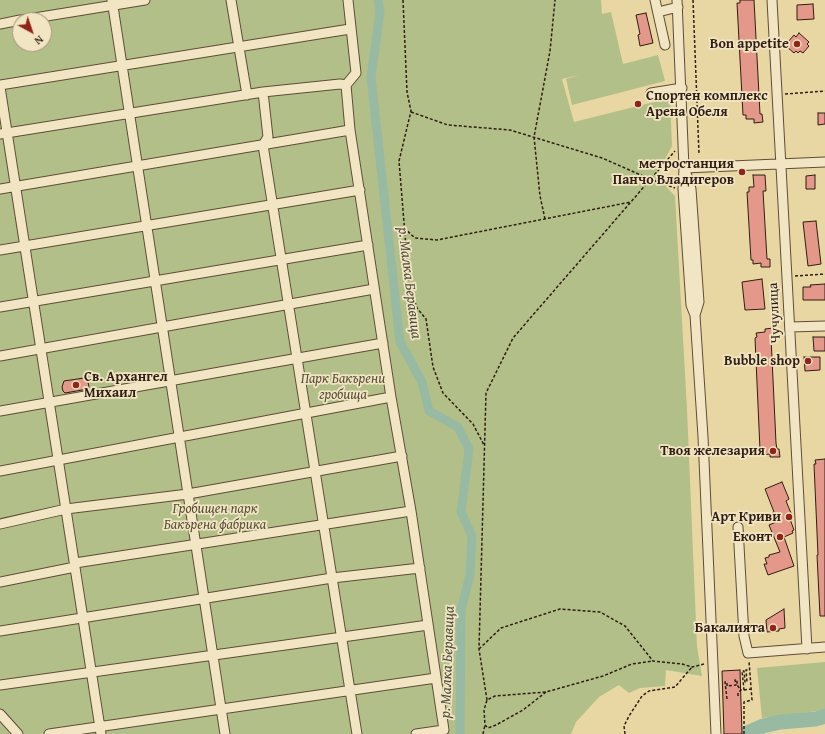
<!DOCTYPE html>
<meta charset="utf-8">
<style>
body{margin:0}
#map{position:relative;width:825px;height:734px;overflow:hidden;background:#e9d7a3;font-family:"Gentium Book Plus",serif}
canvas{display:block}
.north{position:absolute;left:12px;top:12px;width:40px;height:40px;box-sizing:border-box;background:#f1e5c3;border:1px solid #a3957d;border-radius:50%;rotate:140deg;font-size:11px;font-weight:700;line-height:16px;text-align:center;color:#2f1d13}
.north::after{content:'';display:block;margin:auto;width:14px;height:18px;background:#8f2418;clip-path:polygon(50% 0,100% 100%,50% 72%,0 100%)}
</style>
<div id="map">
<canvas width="825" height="734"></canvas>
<div class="north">N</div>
</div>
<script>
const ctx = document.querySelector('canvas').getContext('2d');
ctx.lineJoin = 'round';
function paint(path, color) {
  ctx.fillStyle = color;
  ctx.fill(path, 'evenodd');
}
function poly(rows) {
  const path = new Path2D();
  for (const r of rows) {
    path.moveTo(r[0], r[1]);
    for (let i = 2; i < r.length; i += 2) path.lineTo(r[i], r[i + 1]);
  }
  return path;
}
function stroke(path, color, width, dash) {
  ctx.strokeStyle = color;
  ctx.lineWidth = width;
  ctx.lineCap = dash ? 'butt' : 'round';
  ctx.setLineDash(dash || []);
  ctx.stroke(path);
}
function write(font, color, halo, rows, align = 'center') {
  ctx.font = font + ' "Gentium Book Plus",serif';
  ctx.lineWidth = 3.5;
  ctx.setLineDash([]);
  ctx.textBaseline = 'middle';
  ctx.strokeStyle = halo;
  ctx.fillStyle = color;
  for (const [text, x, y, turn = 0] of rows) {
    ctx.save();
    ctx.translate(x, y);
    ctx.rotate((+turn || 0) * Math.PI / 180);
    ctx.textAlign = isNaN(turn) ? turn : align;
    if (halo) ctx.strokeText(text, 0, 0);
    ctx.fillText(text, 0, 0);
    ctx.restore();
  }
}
const green = poly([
 [0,0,601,0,602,14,611,12,623,64,658,55,665,81,572,105,566,79,579,75,562,79,574,122,670,98,672,146,656,176,675,196,687,409,697,647,702,676,666,670,665,686,640,688,629,693,619,685,599,697,576,722,571,734,0,734],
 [20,20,44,20,44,44,20,44],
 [825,662,825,710,762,718,757,668]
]);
const canal = poly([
 [378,0,380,12,371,77,400,342,422,382,429,411,458,427,469,449,461,512,472,536,470,575,461,610,460,734]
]);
const river = poly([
 [747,733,763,726,780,722,816,719,825,716]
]);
const building = poly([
 [740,0,754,0,760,114,762,114,763,122,754,123,754,119,746,119,746,115,743,115,737,3,740,3,740,0],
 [813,4,814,19,797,20,797,5,813,4],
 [646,13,653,43,640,46,638,35,640,34,636,15,646,13],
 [799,33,809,42,807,44,809,46,803,53,800,51,798,53,796,51,794,53,787,47,789,45,787,43,794,35,796,37,799,33],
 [818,113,825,113,825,124,818,125,818,113],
 [753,175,765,175,766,191,763,191,767,259,770,259,770,267,761,267,761,263,753,264,753,260,751,260,747,192,749,192,749,187,754,187,753,175],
 [815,175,815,189,806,189,806,176,815,175],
 [816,221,821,264,808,266,803,222,816,221],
 [762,279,765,309,745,310,742,282,762,279],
 [825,284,825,300,803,300,803,287,811,287,810,285,825,284],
 [773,328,774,337,771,337,776,443,777,449,779,449,780,457,770,457,770,454,763,455,762,450,760,450,755,338,757,337,756,333,765,332,765,329,773,328],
 [813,337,825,337,825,351,814,351,813,337],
 [804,357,820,357,820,370,805,371,804,357],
 [84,378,88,382,89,387,88,389,65,393,63,391,62,387,64,381,84,378],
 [825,459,825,616,820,616,817,555,818,555,814,464,816,464,815,460,825,459],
 [782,482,789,499,786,501,793,518,790,519,794,530,792,531,793,533,784,537,794,566,768,575,764,564,767,564,765,558,769,557,769,555,780,552,769,525,776,522,772,513,774,512,765,489,782,482],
 [784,609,785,628,779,629,779,631,767,632,766,620,784,609],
 [740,670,742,734,724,734,722,671,740,670]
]);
const path = poly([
 [403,0,407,92,411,111,399,161,409,284,417,308,426,319,433,367,443,393,473,424,484,445],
 [693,0,699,154],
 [785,94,825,91],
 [411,112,448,125,510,130,602,158,650,179,675,188],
 [545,219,540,196,534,137,550,51,555,0],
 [404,228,415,238,437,240,631,202],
 [795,276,825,274],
 [479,649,501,628,560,609,600,612,625,626,653,661,682,664,692,667,704,664],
 [744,690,751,689],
 [546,692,523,710,496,725,488,728,485,725,484,710,487,700,495,696,546,692,603,676,632,664,653,661],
 [738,696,738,693,741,690,744,690,742,671,744,671,745,682,747,682,746,670,750,670],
 [727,699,725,682,727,682,727,686,736,685,735,680,737,680,737,685,741,690],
 [487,700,479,649,486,393,513,338,675,151],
 [483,734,485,725],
 [625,734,624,726,629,716,642,696,649,691,675,687,692,667],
 [744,734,744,702,752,700,749,661]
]);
const minor = poly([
 [112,0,225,734],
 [231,0,247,95],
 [655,0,665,45],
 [677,0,684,168,683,189,691,305,695,315,703,437,716,734],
 [772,0,807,649],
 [658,12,678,7],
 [22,20,145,0],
 [0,24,20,20],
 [0,85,350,29],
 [346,85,356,73,348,0],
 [0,87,101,734],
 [263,92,268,137,263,145,357,734],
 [651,93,682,88],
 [0,134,263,92,340,84,346,85,350,130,391,397,411,511,444,730,416,734],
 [684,168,825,162],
 [686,173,691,189,699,302,695,315],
 [0,189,350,130],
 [0,250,360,190],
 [0,307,368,245],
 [790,327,825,326],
 [0,356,374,289],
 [0,411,383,343],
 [0,471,391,397],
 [0,524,66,509,188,494,402,456],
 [738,527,744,636,748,653,825,647],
 [75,563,411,511],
 [0,582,75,567],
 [0,631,332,578,420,568],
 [0,685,428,625],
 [0,714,18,734],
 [49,734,436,678]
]);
const markers = [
 [797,44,4,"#8f2418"],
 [638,104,4,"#8f2418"],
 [742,172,4,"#8f2418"],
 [808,361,4,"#8f2418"],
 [76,385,4,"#8f2418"],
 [773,451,4,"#8f2418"],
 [789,517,4,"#8f2418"],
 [780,537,4,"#8f2418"],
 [773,628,4,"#8f2418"]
];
const poiNames = [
 ["Bon appetite",789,44],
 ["Спортен комплекс",646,96,"left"],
 ["Арена Обеля",646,112,"left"],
 ["метростанция",734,164],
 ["Панчо Владигеров",734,180],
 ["Bubble shop",800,361],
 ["Св. Архангел",84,377,"left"],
 ["Михаил",84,393,"left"],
 ["Твоя железария",765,451],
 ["Арт Криви",781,517],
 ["Еконт",772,537],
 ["Бакалията",765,628]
];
const streetNames = [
 ["Чучулица",775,313,-93]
];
const parkNames = [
 ["Парк Бакърени",343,379],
 ["гробища",343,395],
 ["Гробищен парк",215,509],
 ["Бакърена фабрика",215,525]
];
const waterNames = [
 ["р. Малка Беравица",409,283,83],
 ["р. Малка Беравица",448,662,-88]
];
paint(green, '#b3bf88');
stroke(canal, '#98baa2', 9);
stroke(river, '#98baa2', 15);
paint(building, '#e3988a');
stroke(building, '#2f1d13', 1);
stroke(minor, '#5e4c37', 11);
stroke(path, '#2f1d13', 1.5, [3, 2]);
stroke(minor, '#f1e5c3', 9);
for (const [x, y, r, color] of markers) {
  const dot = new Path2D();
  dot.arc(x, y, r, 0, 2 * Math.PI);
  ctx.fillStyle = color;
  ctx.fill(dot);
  stroke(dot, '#f1e5c3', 1.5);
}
write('bold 14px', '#2f1d13', '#f1e5c3', poiNames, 'right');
write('14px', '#2f1d13', '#f1e5c3', streetNames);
write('italic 14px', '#574e36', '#f1e5c3', parkNames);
write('italic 15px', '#4e4c3e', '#f1e5c3', waterNames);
</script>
